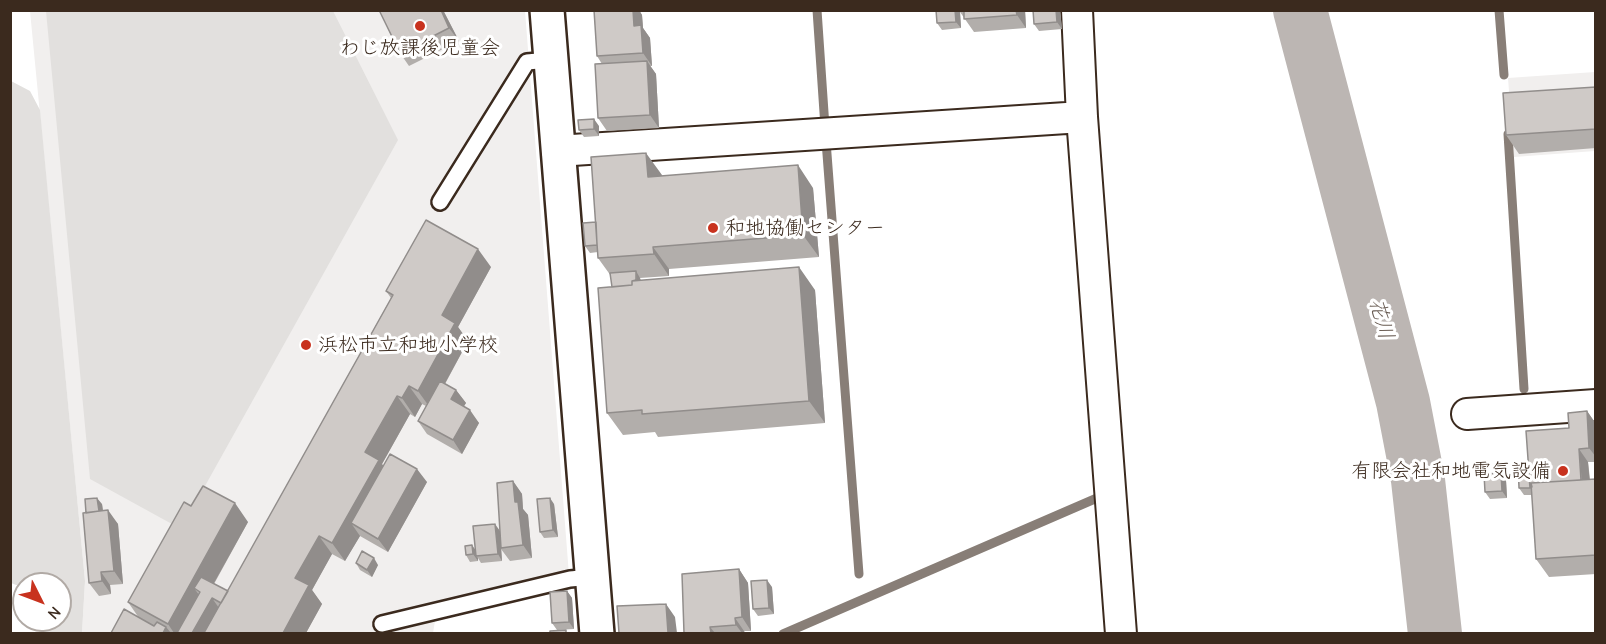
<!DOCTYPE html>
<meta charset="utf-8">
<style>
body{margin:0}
#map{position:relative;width:1606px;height:644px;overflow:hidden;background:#fff;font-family:"Comic Neue",sans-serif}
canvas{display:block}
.frame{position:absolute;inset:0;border:12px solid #3b2a1e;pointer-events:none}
.north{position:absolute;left:12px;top:572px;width:60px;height:60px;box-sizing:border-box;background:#fff;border:2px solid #b1aaa5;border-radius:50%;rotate:132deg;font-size:16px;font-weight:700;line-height:24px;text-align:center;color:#3b2a1e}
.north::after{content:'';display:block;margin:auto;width:21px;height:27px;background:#c8321e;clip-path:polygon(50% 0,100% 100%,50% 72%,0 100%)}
</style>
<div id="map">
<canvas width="1606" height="644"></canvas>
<div class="frame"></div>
<div class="north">N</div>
</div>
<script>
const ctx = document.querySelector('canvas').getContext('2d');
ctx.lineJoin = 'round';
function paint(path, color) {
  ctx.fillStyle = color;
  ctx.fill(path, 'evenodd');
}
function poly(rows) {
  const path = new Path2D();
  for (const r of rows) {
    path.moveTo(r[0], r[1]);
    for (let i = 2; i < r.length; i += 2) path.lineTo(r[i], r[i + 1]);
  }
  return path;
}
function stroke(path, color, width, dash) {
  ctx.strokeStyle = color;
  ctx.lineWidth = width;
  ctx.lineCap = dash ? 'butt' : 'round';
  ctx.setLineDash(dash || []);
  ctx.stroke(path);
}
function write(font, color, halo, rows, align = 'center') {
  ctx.font = font + ' "Comic Neue","Klee One",sans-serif';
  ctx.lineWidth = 6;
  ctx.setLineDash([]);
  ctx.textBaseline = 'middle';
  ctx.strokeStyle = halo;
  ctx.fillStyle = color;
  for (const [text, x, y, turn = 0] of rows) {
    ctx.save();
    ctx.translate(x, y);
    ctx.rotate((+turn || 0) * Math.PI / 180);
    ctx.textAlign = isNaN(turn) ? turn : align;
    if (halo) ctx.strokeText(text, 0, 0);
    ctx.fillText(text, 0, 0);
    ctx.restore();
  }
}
const built = poly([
 [30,11,525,11,570,588,435,621,433,633,82,633,85,581],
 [1595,72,1595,151,1514,157,1508,78]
]);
const green = poly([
 [46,11,333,11,398,140,181,529,90,479],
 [11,81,30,91,40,110,85,581,82,633,39,633,41,620,60,620,60,584,24,584,24,588,11,583]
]);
const stream = poly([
 [817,10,825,127],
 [1499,10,1504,75],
 [1508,134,1524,389],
 [826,141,859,574],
 [783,634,1097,498]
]);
const river = poly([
 [1300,10,1403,402,1418,480,1435,634]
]);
const lane = poly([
 [440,202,527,62,549,60],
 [382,624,570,579,592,577]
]);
const street = poly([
 [1077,10,1082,117,1121,634],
 [557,151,1082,117],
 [1467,414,1596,405]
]);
const secondary = poly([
 [547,10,597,634]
]);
const wall = poly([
 [379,10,443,10,459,41,409,66,400,53],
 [594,10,639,10,642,15,643,28,650,38,652,66,650,66,656,74,659,128,607,131,598,118,602,64,597,56],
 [936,10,1025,10,1026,28,974,32,960,12,961,28,942,30,937,23],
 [1060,10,1062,29,1039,31,1034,24],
 [1596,87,1596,148,1519,154,1506,135],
 [599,126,599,136,584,137,579,130],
 [662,175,662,176,813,188,819,257,669,269,669,276,640,278,641,280,815,290,825,423,658,437,655,432,623,435,607,413,612,287,611,276,598,258,598,252,590,253,585,246,596,222],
 [491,267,458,327,468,341,445,384,456,390,466,403,464,406,479,423,462,454,427,434,418,421,426,406,422,404,415,417,410,414,382,464,383,466,427,482,388,552,360,536,345,561,332,554,312,590,322,604,306,633,111,633,139,618,128,602,191,506,248,522,214,584,228,591,391,298,386,291],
 [1587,411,1596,424,1596,464,1595,462,1588,462,1590,479,1596,479,1596,574,1549,577,1536,559,1532,495,1524,495,1519,488,1528,463],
 [1506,480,1507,498,1490,499,1485,492],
 [513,481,522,494,523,509,528,515,532,558,510,561,501,549,502,561,481,563,478,558,478,561,470,562,466,555,475,550,500,531],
 [102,504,103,511,118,524,123,584,110,585,111,594,99,596,89,583,86,513],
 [554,504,558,537,544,538,540,532],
 [356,563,378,565,372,577,360,570],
 [739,569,748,583,751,631,744,631,745,633,684,633],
 [772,587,774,614,758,616,753,609],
 [567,591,572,598,574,629,557,630,552,623]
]);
const shadedWall = poly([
 [441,10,443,10,459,41,449,28],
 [633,10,639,10,642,15,643,28,650,38,652,66,643,53,634,26],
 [955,10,959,10,960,12,961,28,956,22],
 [1016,10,1025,10,1026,28,1017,15],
 [1056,10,1060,10,1062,29,1057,22],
 [647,61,656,74,659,128,650,115],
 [594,119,599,126,599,136,594,129],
 [646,153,662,175,664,200,648,177],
 [798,165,813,188,819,257,803,235],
 [653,247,669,269,669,276,654,254],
 [478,249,491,267,458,327,468,341,431,409,418,391,442,315],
 [799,267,815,290,825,423,809,401],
 [636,271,640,278,643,308,638,301],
 [409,386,422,404,415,417,402,398],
 [456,390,466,403,460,412,451,399],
 [397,396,410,414,382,464,392,478,351,523,360,536,345,561,332,543,365,452],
 [470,410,479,423,462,454,453,440],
 [1587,411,1596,424,1596,457,1589,448],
 [1579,449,1588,462,1591,497,1582,483],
 [417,469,427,482,388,552,378,539],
 [1501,473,1506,480,1507,498,1502,491],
 [513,481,522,494,523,509,528,515,532,558,523,545,515,502],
 [97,498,102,504,104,519,99,512],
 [550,498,554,504,558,537,553,530],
 [235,503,248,522,205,599,200,592,194,588,204,602,186,633,174,633,168,624],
 [108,510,118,524,123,584,114,571],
 [495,524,500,531,502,561,498,554],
 [319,536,332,554,312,590,322,604,306,633,283,633,295,578],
 [472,545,477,552,476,556,478,558,478,561,473,554],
 [374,558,378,565,372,577,367,570],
 [739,569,748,583,751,631,742,617],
 [101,572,110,585,111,594,102,581],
 [767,580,772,587,774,614,769,608],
 [567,591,572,598,574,629,569,622],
 [212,598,221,611,209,633,192,633],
 [666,604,675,617,677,633,668,633],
 [735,618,744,631,745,633,742,633,736,625],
 [166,627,171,633,163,633],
 [710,627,715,633,711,633]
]);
const building = poly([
 [379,10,441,10,449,28,400,53,379,10],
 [594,10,633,10,634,26,641,25,643,53,597,56,594,10],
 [936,10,955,10,956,22,937,23,936,10],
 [964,10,1016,10,1017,15,964,19,964,10],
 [1033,10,1056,10,1057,22,1034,24,1033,10],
 [647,61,650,115,598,118,595,64,647,61],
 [1596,87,1596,129,1506,135,1503,93,1596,87],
 [594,119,594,129,579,130,578,120,594,119],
 [646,153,648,177,798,165,803,235,653,247,654,254,598,258,591,157,646,153],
 [426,220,478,249,442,315,455,323,418,391,409,386,402,398,397,396,365,452,379,460,332,543,319,536,295,578,309,585,283,633,204,633,393,295,386,291,426,220],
 [596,222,597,245,585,246,583,223,596,222],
 [799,267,809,401,642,414,642,410,607,413,598,288,632,285,632,281,799,267],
 [636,271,636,280,632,281,632,285,612,287,610,273,636,271],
 [440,381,456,390,451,399,470,410,453,440,418,421,440,381],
 [1587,411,1589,448,1579,449,1581,480,1531,483,1532,487,1530,487,1526,431,1569,428,1568,413,1587,411],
 [1594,440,1596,440,1596,464,1594,440],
 [390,454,417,469,378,539,351,523,390,454],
 [1528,463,1530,488,1519,488,1518,464,1528,463],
 [1501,473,1502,491,1485,492,1484,474,1501,473],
 [1596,479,1596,555,1536,559,1531,483,1596,479],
 [513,481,515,502,518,502,523,545,501,548,497,483,513,481],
 [203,486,235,503,168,624,128,602,184,502,191,506,203,486],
 [97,498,99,511,86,513,85,499,97,498],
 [550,498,553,530,540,532,537,499,550,498],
 [108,510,114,571,101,572,102,581,89,583,83,513,108,510],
 [495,524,498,554,476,556,473,526,495,524],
 [472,545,473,554,466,555,465,546,472,545],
 [362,551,374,558,367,570,356,563,362,551],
 [739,569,742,617,735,618,736,625,710,627,711,633,684,633,682,574,739,569],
 [201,577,228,591,221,603,212,598,192,633,177,633,200,592,194,588,201,577],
 [767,580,769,608,753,609,751,581,767,580],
 [567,591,569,622,552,623,550,592,567,591],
 [666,604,668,633,619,633,617,606,666,604],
 [124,609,154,626,157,622,166,627,163,633,111,633,124,609],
 [566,630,566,633,550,633,550,631,566,630]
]);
const markers = [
 [420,26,6,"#c8321e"],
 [713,228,6,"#c8321e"],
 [306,345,6,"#c8321e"],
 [1563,471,6,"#c8321e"]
];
const poiNames = [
 ["わじ放課後児童会",420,48,"center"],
 ["和地協働センター",725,228],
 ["浜松市立和地小学校",318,345],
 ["有限会社和地電気設備",1551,471,"right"]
];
const waterNames = [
 ["花川",1381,319,75]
];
paint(built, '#f1efee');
paint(green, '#e2e0de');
stroke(stream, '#887e77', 9);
stroke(river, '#bcb6b3', 54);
stroke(lane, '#3b2a1e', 20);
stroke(street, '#3b2a1e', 34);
stroke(secondary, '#3b2a1e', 38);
stroke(lane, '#fff', 15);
stroke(street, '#fff', 30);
stroke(secondary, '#fff', 33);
paint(wall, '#b2aeab');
paint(shadedWall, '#918d8b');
paint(building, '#cfcac7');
stroke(building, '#918d8b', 1.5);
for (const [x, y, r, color] of markers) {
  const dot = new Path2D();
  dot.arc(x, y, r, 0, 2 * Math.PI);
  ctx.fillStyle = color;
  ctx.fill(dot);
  stroke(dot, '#fff', 2);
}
write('20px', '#3b2a1e', '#fff', poiNames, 'left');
write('italic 21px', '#685b52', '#fff', waterNames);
</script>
